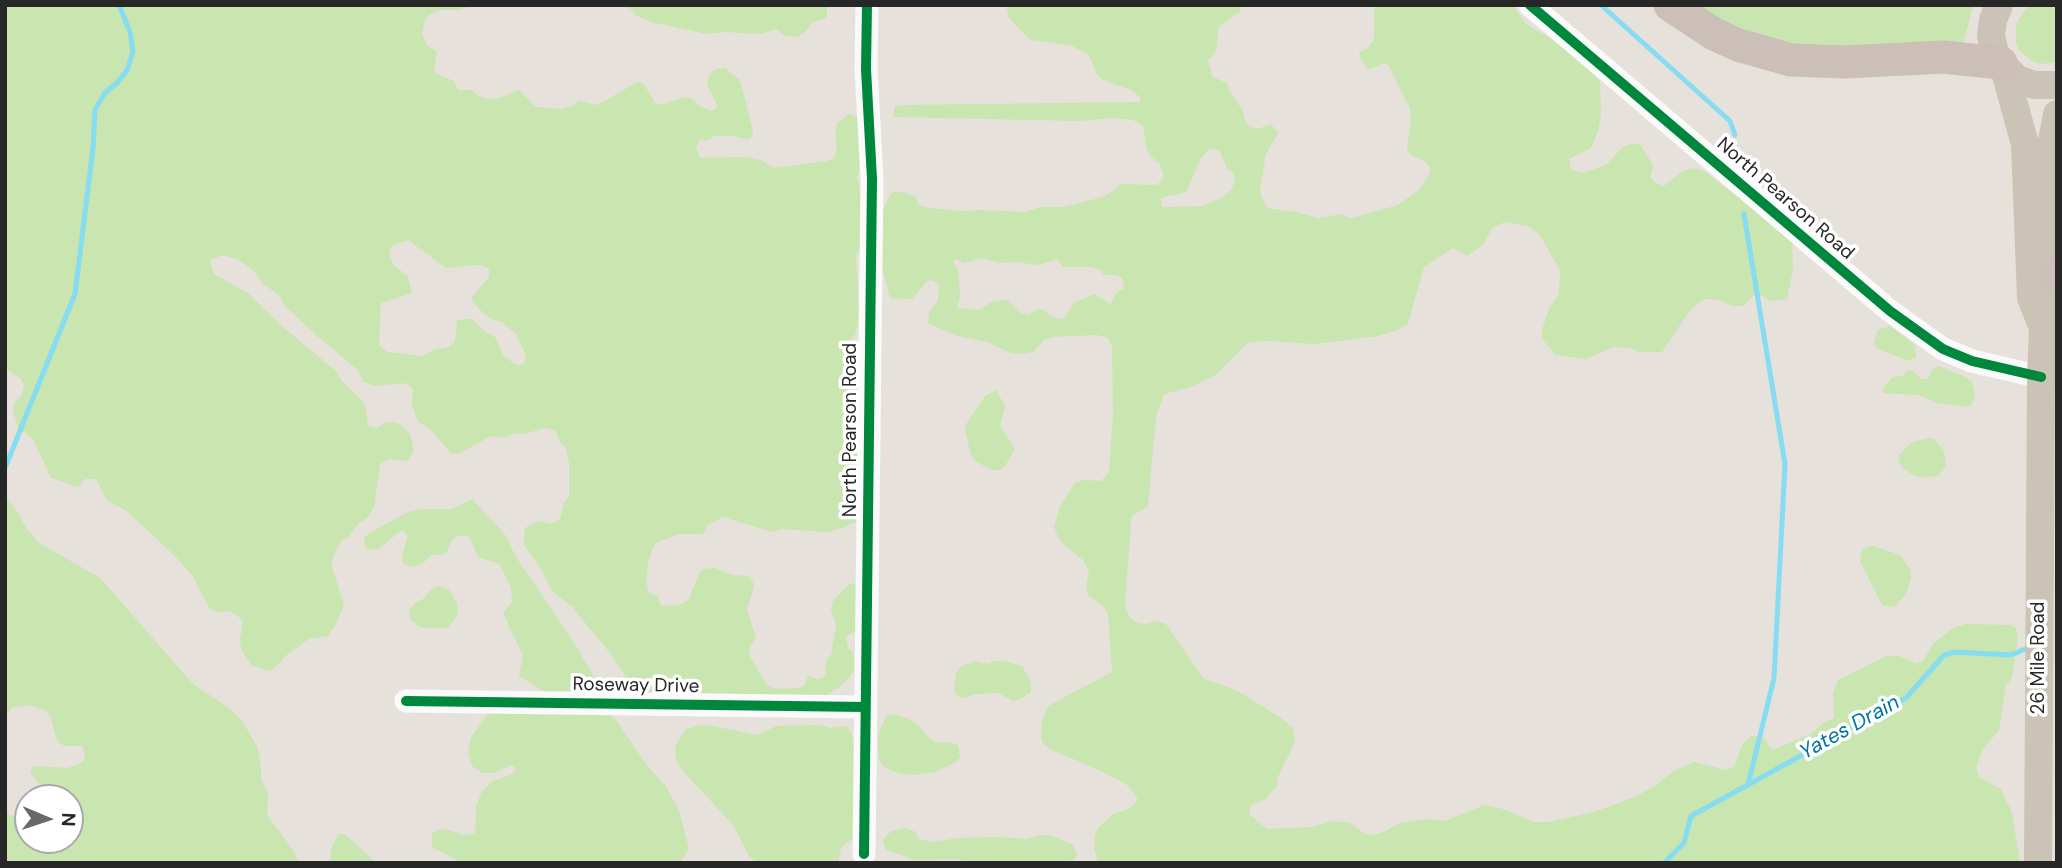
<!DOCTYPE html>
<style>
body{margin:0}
#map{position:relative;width:2062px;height:868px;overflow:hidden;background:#e7e1db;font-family:"DM Sans",sans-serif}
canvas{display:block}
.frame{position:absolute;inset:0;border:7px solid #272727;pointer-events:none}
.north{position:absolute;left:14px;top:784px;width:70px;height:70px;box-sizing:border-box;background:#fff;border:2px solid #a9a9a9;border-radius:50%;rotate:92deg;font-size:19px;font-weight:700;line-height:28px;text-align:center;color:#272727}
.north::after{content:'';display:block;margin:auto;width:24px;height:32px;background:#6a6866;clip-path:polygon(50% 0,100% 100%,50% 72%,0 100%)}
</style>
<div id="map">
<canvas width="2062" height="868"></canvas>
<div class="frame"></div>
<div class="north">N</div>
</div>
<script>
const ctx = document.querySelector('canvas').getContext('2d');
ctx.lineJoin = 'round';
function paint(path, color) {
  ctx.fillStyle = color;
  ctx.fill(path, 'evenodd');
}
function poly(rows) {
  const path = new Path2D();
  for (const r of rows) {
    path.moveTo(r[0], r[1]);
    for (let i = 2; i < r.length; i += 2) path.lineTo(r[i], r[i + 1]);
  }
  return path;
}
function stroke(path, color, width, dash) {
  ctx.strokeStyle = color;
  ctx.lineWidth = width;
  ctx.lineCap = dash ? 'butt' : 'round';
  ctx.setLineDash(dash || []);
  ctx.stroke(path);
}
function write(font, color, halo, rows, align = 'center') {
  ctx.font = font + ' "DM Sans",sans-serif';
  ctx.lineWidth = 7;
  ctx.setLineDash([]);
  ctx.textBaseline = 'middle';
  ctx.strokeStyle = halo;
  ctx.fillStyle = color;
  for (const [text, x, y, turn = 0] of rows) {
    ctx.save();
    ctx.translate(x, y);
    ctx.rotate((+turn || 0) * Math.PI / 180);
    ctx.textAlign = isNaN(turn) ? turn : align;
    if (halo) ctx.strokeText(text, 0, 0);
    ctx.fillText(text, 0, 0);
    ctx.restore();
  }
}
const green = poly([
 [5,5,476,5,458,10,440,10,430,14,425,20,422,34,427,45,437,52,434,69,437,74,454,81,458,90,471,90,480,97,489,99,500,98,519,90,536,107,561,109,572,106,579,101,598,105,637,82,643,83,656,104,662,104,684,97,691,98,703,108,711,111,718,107,707,84,709,74,716,69,725,68,739,79,741,84,753,131,752,137,748,140,732,136,714,136,709,140,700,140,696,148,700,158,744,157,761,160,774,168,827,161,834,158,837,148,835,135,837,123,849,114,861,118,863,159,857,178,862,192,861,248,856,255,859,315,856,333,851,340,852,355,859,377,854,419,862,435,857,523,851,523,846,527,827,532,781,529,773,532,723,517,707,525,706,531,702,534,679,534,655,543,648,562,646,582,649,593,658,596,661,605,669,606,682,604,689,599,699,573,704,569,715,568,732,575,748,576,752,580,754,586,747,610,756,637,749,649,750,657,767,685,776,689,797,688,804,686,808,676,819,679,825,676,826,660,831,655,836,625,831,610,833,601,849,584,862,583,867,626,846,636,848,648,853,652,854,671,842,685,825,696,642,694,636,692,610,653,572,607,551,590,541,569,524,545,525,528,538,521,551,524,560,519,564,502,569,497,569,463,566,448,561,444,556,431,546,428,523,434,515,433,505,438,491,436,458,454,451,453,429,428,418,422,412,405,413,390,410,386,403,383,376,386,363,382,359,371,317,336,284,305,280,296,261,282,254,271,239,260,223,255,210,260,214,274,249,294,283,327,336,371,341,380,365,404,368,426,377,428,386,422,397,423,403,426,410,434,413,444,413,453,407,461,389,459,380,464,374,508,367,518,358,524,348,538,342,540,336,550,331,564,344,605,336,624,328,636,309,639,284,657,281,662,270,671,252,666,241,650,240,639,243,622,239,617,229,611,218,612,210,609,192,575,176,557,128,512,107,500,96,479,85,479,78,487,51,478,34,441,26,433,20,432,16,423,13,407,14,403,22,395,24,385,21,379,5,368],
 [408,240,446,268,477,265,485,266,489,269,489,277,472,297,473,302,483,313,495,321,502,322,516,334,526,356,523,365,515,364,504,356,495,337,484,331,472,319,457,320,455,341,449,347,433,350,422,356,387,352,379,345,381,303,412,293,408,276,393,265,389,253,392,246],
 [620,5,827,5,827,16,824,19,814,21,805,32,797,37,785,36,776,29,761,34,725,32,707,34,650,22,635,15,631,9],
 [1006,5,1241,5,1240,12,1219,26,1216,52,1208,60,1212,76,1228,84,1230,92,1243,111,1245,121,1251,127,1258,129,1270,124,1279,132,1266,154,1260,191,1264,203,1268,208,1296,212,1318,218,1342,214,1349,218,1356,217,1398,205,1420,189,1431,171,1426,162,1411,155,1407,150,1411,118,1410,108,1390,68,1387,64,1382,63,1376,67,1368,69,1360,59,1359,53,1368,48,1374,39,1374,5,1513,5,1526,24,1565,47,1579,63,1591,70,1600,82,1601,114,1598,131,1591,148,1569,159,1571,169,1581,173,1592,170,1606,165,1623,147,1631,144,1640,144,1653,165,1650,177,1656,183,1664,186,1683,171,1693,168,1704,171,1792,239,1793,269,1787,299,1769,301,1763,296,1754,295,1743,306,1732,306,1719,300,1705,299,1691,309,1662,352,1639,352,1630,348,1614,347,1586,359,1556,355,1542,339,1542,330,1549,309,1559,294,1560,270,1539,234,1528,226,1505,222,1492,228,1483,245,1467,256,1453,248,1424,267,1408,324,1395,331,1378,336,1315,344,1267,341,1248,343,1217,374,1191,387,1164,394,1156,417,1148,506,1132,516,1131,522,1125,606,1130,618,1138,623,1147,624,1155,621,1166,624,1204,679,1236,690,1281,718,1293,728,1295,742,1277,779,1277,786,1266,799,1251,805,1249,814,1267,829,1312,827,1333,821,1350,823,1365,834,1373,835,1384,832,1399,823,1431,819,1445,821,1484,805,1500,808,1535,822,1549,822,1594,812,1637,796,1656,785,1675,770,1694,762,1726,770,1734,767,1743,743,1751,736,1759,736,1765,739,1768,746,1773,750,1811,734,1823,723,1834,718,1833,693,1838,680,1886,656,1899,656,1916,663,1923,661,1933,644,1953,628,1965,624,2010,625,2016,628,2018,637,2012,678,2006,685,1999,730,1983,749,1976,767,1979,777,2001,789,2012,813,2020,863,1098,863,1094,848,1095,835,1098,828,1113,814,1128,809,1137,802,1137,797,1126,784,1088,765,1051,750,1042,742,1041,733,1042,722,1048,706,1112,672,1108,613,1101,604,1089,597,1086,587,1089,571,1083,560,1064,545,1058,537,1054,527,1060,506,1075,483,1084,480,1101,481,1109,472,1113,414,1112,346,1108,338,1097,335,1053,337,1044,340,1033,352,1022,354,1011,353,987,342,954,335,928,323,929,312,938,300,939,284,932,280,927,281,912,299,890,298,881,264,876,237,883,227,882,211,891,193,897,191,915,196,919,205,928,208,963,211,982,210,1025,212,1041,207,1062,207,1103,197,1116,189,1120,184,1157,185,1164,177,1160,164,1151,157,1147,150,1143,126,1133,120,1114,118,1080,121,893,117,895,106,904,105,1140,102,1140,97,1131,90,1103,80,1097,75,1089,55,1072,46,1032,40,1026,36,1009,18],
 [1209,149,1220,151,1227,169,1233,172,1235,178,1232,189,1223,197,1203,206,1162,207,1161,199,1166,196,1180,194,1187,191,1201,158],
 [981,258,1000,263,1016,262,1039,265,1057,259,1063,267,1092,267,1100,270,1104,275,1117,275,1122,278,1124,288,1117,292,1110,304,1095,294,1075,302,1065,317,1061,319,1052,317,1043,310,1037,309,1028,315,1021,313,1008,300,991,302,979,310,957,308,960,296,958,270,953,262,955,259,964,263],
 [1685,5,1973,5,1962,48,1791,50],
 [2032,5,2057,5,2057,62,2041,64,2032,61,2019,50,2016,42,2016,24,2025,10],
 [1890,326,1915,345,1916,358,1908,361,1876,348,1874,342,1878,330],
 [1938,366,1966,377,1972,382,1975,395,1971,405,1966,407,1937,403,1918,395,1884,393,1882,390,1892,377,1903,376,1907,371,1912,370,1921,379,1928,379,1932,370],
 [996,390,1005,406,1000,425,1015,449,1005,466,1001,470,992,470,977,462,971,456,965,430,966,424,985,396],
 [1930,438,1934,439,1944,451,1946,467,1938,476,1923,478,1913,475,1903,468,1899,462,1899,455,1912,442],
 [5,497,14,506,27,529,38,542,100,578,193,684,232,710,242,721,257,746,261,767,261,778,268,794,267,815,293,850,299,863,92,863,86,861,82,863,5,863,5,811,14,817,28,818,28,840,70,840,70,822,74,819,74,814,70,807,70,798,45,798,40,785,30,772,32,767,37,766,68,768,83,762,85,756,82,746,64,746,57,741,50,715,46,711,30,705,21,706,12,708,5,717],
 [472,499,504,533,516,557,573,641,600,687,599,693,588,695,562,691,548,694,519,676,523,656,503,613,512,602,511,587,499,564,478,557,469,536,457,536,451,541,447,552,442,555,432,555,423,563,414,567,403,564,402,556,408,536,402,530,378,549,368,550,365,546,364,538,368,534,408,512,424,509,452,509],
 [1874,546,1900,555,1910,569,1911,577,1907,593,1895,606,1889,607,1882,605,1860,561,1862,550,1867,547],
 [439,586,449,590,457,603,458,614,448,628,421,628,411,620,409,611,416,602,423,599,434,587],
 [975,661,988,664,994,661,1003,661,1022,666,1031,681,1031,692,1019,700,1012,701,999,693,976,694,962,698,958,696,954,691,956,673,961,666],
 [606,711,617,721,648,767,665,785,679,810,689,849,680,863,458,863,455,859,432,847,432,833,438,830,446,829,463,835,475,833,476,807,481,793,492,781,513,774,516,769,512,765,493,773,482,773,472,766,468,752,471,737,489,713],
 [889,714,907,718,921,727,925,734,935,742,953,743,958,745,960,757,956,762,935,772,916,775,900,774,884,767,879,760,878,741,880,730,885,718],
 [707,725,758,735,776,726,820,725,830,728,846,726,851,732,854,746,856,838,847,842,841,848,838,863,773,863,755,861,749,856,734,826,681,769,676,760,675,747,685,730,696,726],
 [905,828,916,832,918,839,933,842,958,838,998,837,1026,839,1042,835,1051,836,1072,844,1077,854,1074,860,1053,863,979,863,955,859,914,860,887,850,884,846,883,840,891,831],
 [338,834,344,834,353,841,376,863,330,863,331,850]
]);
const stream = poly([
 [1601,5,1730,121,1735,135],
 [1744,214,1785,464,1774,678,1748,785],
 [5,468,75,294,93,148,95,110,105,93,118,82,127,70,133,52,130,32,119,5],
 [1664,863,1684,843,1691,816,1906,698,1944,655,1955,652,2011,655,2032,646]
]);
const minor = poly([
 [1530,5,1890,311,1943,349,1972,361,2041,377],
 [406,701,865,707],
 [864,854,872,179,866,69,867,5]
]);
const major = poly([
 [1999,5,1993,20,1991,35,1994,50,2001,63,2017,79,2034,85,2057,85],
 [2004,68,2025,144,2031,298,2043,328],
 [2038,863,2041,377,2043,328,2055,299,2052,141,2057,114]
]);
const highway = poly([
 [1670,5,1714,34,1738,45,1791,60,1845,62,1943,57,2001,63],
 [2056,279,2057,272]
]);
const cycleway = poly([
 [1530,5,1890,311,1943,349,1972,361,2041,377],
 [406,701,865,707],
 [864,854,872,179,866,69,867,5]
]);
const streetNames = [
 ["North Pearson Road",1785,199,41],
 ["North Pearson Road",851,430,-90],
 ["26 Mile Road",2039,658,-90],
 ["Roseway Drive",636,686,1]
];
const waterNames = [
 ["Yates Drain",1850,728,-29]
];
paint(green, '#c9e5b0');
stroke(stream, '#86dcf1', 5);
stroke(minor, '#fbfafa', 23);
stroke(major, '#cac3b6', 28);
stroke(highway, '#cbbfb7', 33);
stroke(cycleway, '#00873e', 10);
write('19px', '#272727', '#fff', streetNames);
write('italic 21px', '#0074a2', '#fff', waterNames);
</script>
